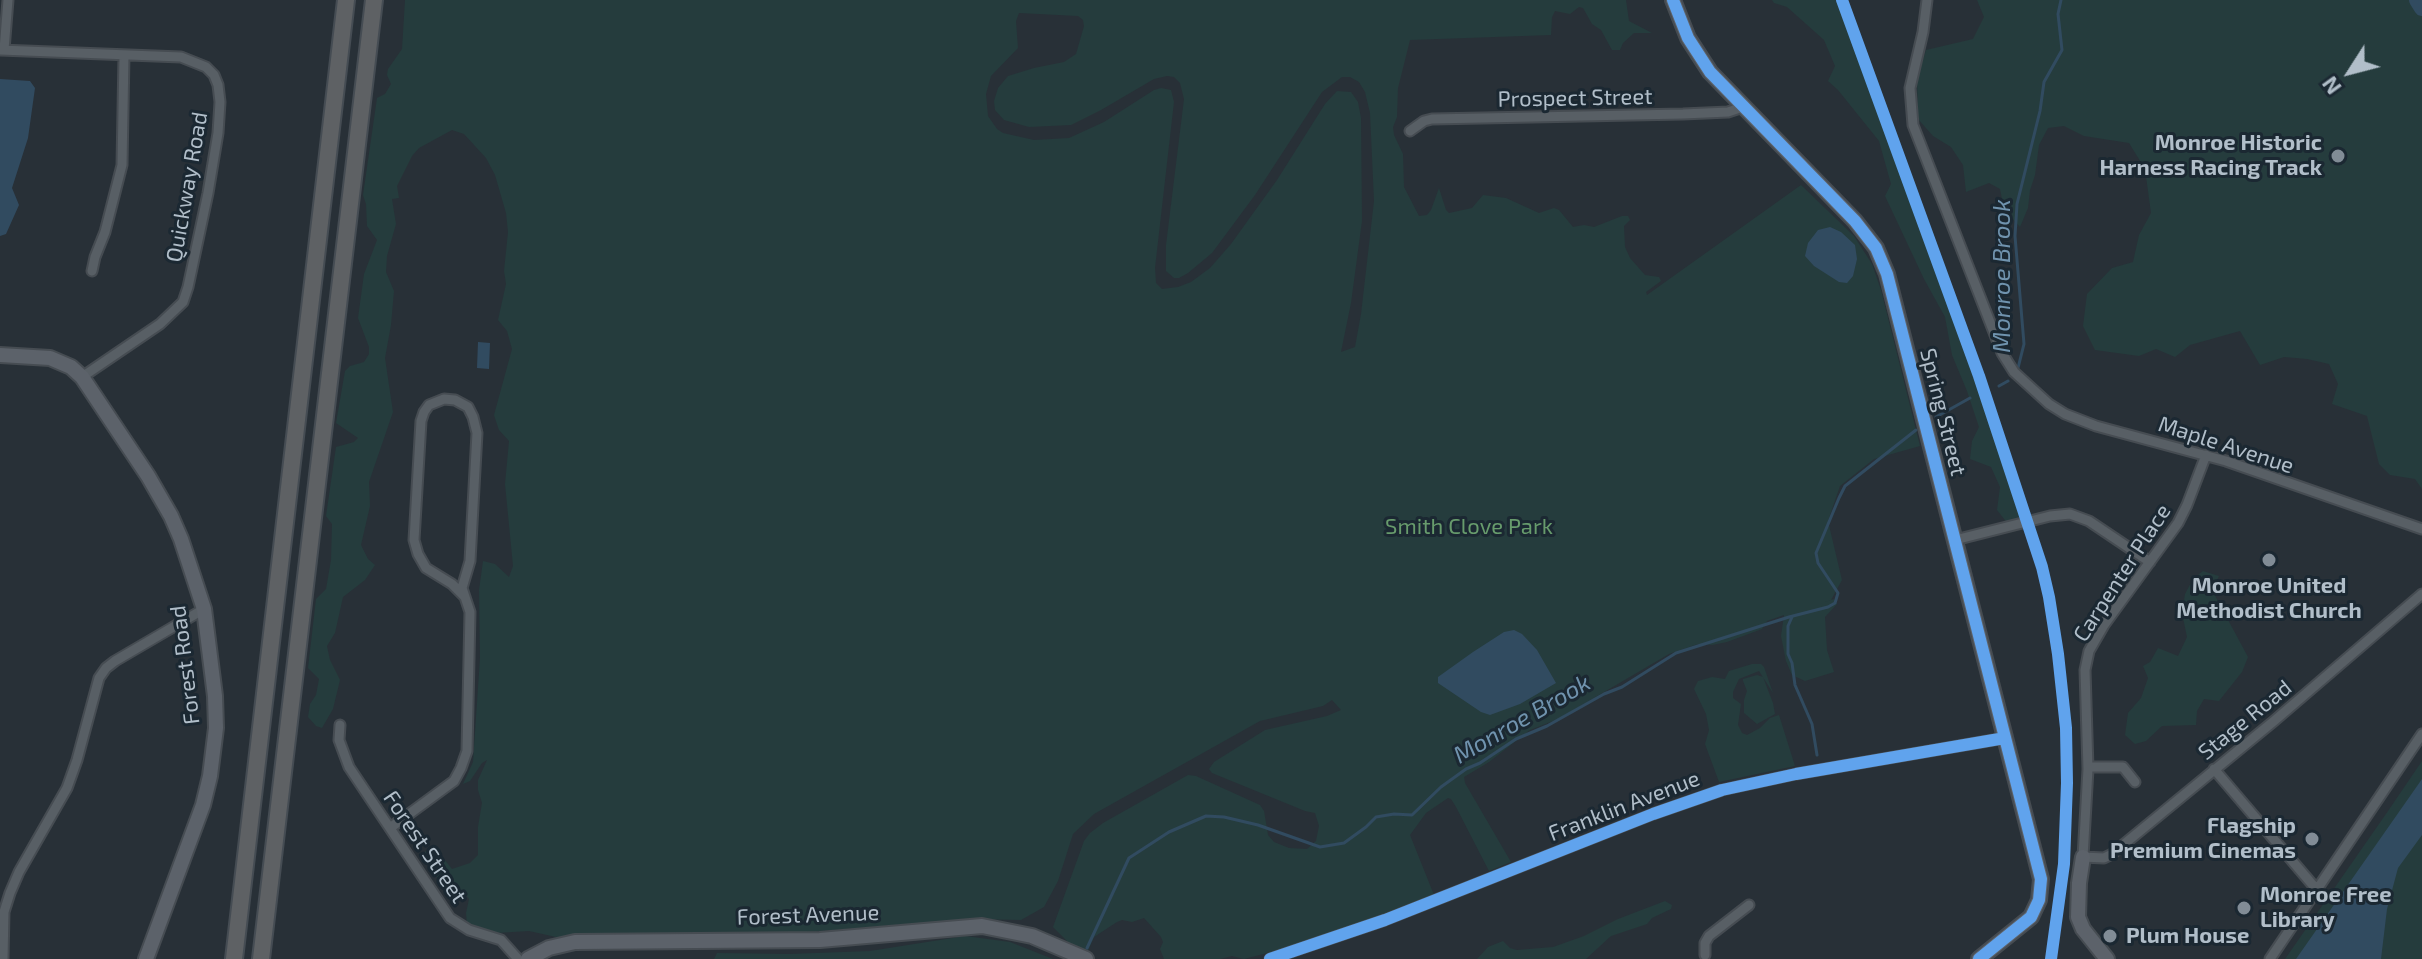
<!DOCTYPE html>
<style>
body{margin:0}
#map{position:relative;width:2422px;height:959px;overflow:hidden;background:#283037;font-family:"Exo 2",sans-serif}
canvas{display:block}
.north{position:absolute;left:2310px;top:32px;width:80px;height:80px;-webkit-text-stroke:6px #1b2832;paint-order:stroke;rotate:234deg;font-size:22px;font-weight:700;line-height:32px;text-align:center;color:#b1bec9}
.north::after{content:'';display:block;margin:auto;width:28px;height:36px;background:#b1bec9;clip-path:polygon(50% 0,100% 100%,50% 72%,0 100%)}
</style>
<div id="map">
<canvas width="2422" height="959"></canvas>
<div class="north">N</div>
</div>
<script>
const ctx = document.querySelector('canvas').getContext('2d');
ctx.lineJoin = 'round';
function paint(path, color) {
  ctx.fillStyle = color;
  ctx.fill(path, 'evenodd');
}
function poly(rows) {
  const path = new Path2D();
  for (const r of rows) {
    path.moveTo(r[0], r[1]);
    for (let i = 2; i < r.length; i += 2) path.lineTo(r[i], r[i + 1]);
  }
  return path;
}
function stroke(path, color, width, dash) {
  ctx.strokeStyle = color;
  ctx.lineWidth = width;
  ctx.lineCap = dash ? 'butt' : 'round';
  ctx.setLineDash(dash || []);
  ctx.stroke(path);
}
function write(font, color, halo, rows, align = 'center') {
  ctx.font = font + ' "Exo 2",sans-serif';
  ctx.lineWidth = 6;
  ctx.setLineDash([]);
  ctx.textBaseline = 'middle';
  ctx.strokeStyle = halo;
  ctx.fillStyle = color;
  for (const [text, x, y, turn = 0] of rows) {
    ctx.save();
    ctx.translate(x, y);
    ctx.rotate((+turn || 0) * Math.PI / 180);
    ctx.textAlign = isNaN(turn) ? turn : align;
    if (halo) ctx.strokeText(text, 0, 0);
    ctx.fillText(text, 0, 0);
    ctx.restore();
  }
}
const green = poly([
 [405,0,1626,0,1629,21,1652,33,1634,33,1623,43,1620,50,1612,50,1601,30,1592,24,1583,8,1579,7,1570,14,1555,11,1552,17,1551,35,1410,40,1398,88,1397,117,1393,127,1394,135,1403,154,1404,187,1419,216,1427,215,1431,210,1439,188,1446,210,1449,213,1472,208,1483,195,1506,198,1539,213,1554,208,1559,210,1573,227,1584,225,1594,227,1622,216,1628,216,1630,220,1624,226,1625,247,1630,258,1645,275,1659,277,1661,281,1646,292,1647,295,1801,185,1854,236,1872,264,1881,290,1920,446,1874,459,1840,486,1828,521,1842,580,1831,600,1818,604,1834,599,1837,604,1825,617,1827,650,1834,672,1805,681,1792,675,1786,661,1781,636,1784,615,1767,621,1762,629,1727,642,1712,645,1698,644,1669,654,1558,719,1530,730,1489,762,1464,777,1465,783,1511,862,1489,871,1456,807,1451,799,1448,798,1426,813,1410,835,1434,895,1306,943,1244,959,1232,956,1220,959,1164,959,1160,949,1163,942,1161,937,1144,918,1132,922,1122,920,1117,922,1094,937,1088,951,1069,943,1053,927,1084,841,1090,833,1103,823,1188,775,1196,776,1260,805,1264,811,1268,835,1274,842,1289,848,1307,849,1316,841,1319,826,1315,813,1305,811,1212,773,1209,769,1214,762,1265,730,1327,716,1341,710,1332,700,1323,706,1260,721,1094,814,1073,834,1058,881,1044,907,1021,920,974,919,807,932,556,937,529,931,496,933,467,924,466,913,469,899,465,894,447,891,421,856,430,847,436,849,452,869,470,863,478,855,478,827,482,803,478,790,478,780,487,760,482,763,470,781,463,784,473,762,480,658,479,590,483,561,495,564,509,577,513,566,505,484,509,441,499,430,494,415,512,349,507,331,498,320,506,284,504,271,508,232,506,213,495,175,486,158,464,134,452,130,419,148,412,156,397,186,399,198,392,199,396,224,387,256,386,272,394,291,391,325,385,358,393,412,369,482,370,506,361,545,368,559,375,565,365,580,343,597,335,633,327,646,330,660,340,680,333,709,322,728,316,726,308,717,310,704,316,695,319,679,308,668,316,599,326,589,331,560,332,524,326,516,336,447,354,442,358,438,336,423,345,371,350,366,364,362,369,354,369,347,358,318,364,274,377,240,367,226,366,204,363,195,377,98,385,94,391,84,387,75,388,69,402,49],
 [1019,13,1078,16,1083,20,1084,26,1076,54,1064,62,1034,68,1008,76,998,88,994,101,995,110,1004,120,1029,127,1071,125,1101,110,1154,79,1167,76,1174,77,1180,83,1184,99,1166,245,1166,271,1174,278,1179,278,1188,273,1212,253,1255,195,1322,92,1342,77,1350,77,1359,82,1365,92,1370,113,1374,201,1361,314,1355,347,1341,352,1351,303,1362,221,1361,118,1358,102,1351,92,1337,91,1325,104,1277,180,1231,244,1210,268,1191,282,1178,287,1162,289,1156,283,1155,268,1174,102,1171,90,1161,88,1154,90,1104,122,1069,138,1034,140,1003,133,997,129,988,116,986,94,991,76,1018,48,1016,21],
 [1772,0,1839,0,1994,431,2020,516,2019,520,2008,524,1997,510,2000,487,1991,467,1970,459,1972,441,1979,427,1967,391,1952,355,1945,317,1924,279,1885,196,1891,184,1879,141,1838,90,1828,81,1835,66,1824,40,1787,7,1774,3],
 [1977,0,2422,0,2422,489,2415,479,2390,475,2379,464,2367,416,2332,404,2338,384,2329,364,2307,359,2284,357,2260,365,2240,331,2190,345,2175,357,2156,349,2139,356,2095,350,2083,326,2087,294,2112,268,2133,262,2139,235,2151,213,2145,169,2129,143,2084,136,2064,126,2048,128,2039,145,2035,175,2030,190,2028,208,2020,227,2004,209,2000,189,1989,183,1966,192,1963,165,1951,147,1933,136,1918,119,1917,79,1926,50,1973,39,1984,17],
 [2203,571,2219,576,2212,590,2248,657,2242,672,2219,701,2204,699,2197,711,2196,725,2162,726,2146,741,2135,744,2125,735,2128,713,2141,698,2148,678,2143,666,2150,662,2158,648,2178,656,2187,637,2182,613,2185,594,2193,579],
 [1752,664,1761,664,1764,667,1773,693,1759,671,1739,679,1733,692,1733,698,1741,704,1738,725,1742,733,1747,735,1760,728,1770,718,1779,715,1795,766,1719,782,1705,744,1709,730,1706,714,1694,689,1698,681,1712,677,1725,679,1729,671],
 [1757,675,1763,677,1773,703,1775,714,1757,724,1744,713,1744,700,1747,691,1743,681,1743,679],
 [2422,761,2422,959,2285,959,2388,811],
 [1665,901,1672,905,1671,909,1652,918,1647,924,1611,936,1586,959,1477,959,1488,947,1503,941,1510,948,1517,950,1553,947,1584,936,1618,919],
 [965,936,1010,942,1053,959,714,959,717,953,789,954,870,951]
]);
const water = poly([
 [0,79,30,81,35,88,28,138,12,188,19,205,6,234,0,236],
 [1830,227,1841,232,1855,245,1857,259,1853,276,1847,283,1839,282,1814,266,1805,256,1808,243,1818,230],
 [478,342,490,343,489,369,477,368],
 [1514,630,1522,634,1537,650,1556,683,1520,704,1490,715,1481,712,1438,683,1438,677,1473,652,1504,632],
 [2422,779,2422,835,2398,868,2387,909,2381,959,2296,959]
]);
const stream = poly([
 [2018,368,2024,344,2015,236,2017,204,2040,111,2044,82,2062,50,2058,14,2061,0],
 [1999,386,2008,381],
 [1936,417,1970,398],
 [1792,617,1788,626,1788,654,1792,663,1795,685,1812,724,1817,755],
 [1087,948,1129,858,1169,832,1206,816,1224,817,1258,825,1320,847,1344,843,1366,827,1376,817,1394,814,1412,815,1441,787,1466,769,1480,763,1516,739,1547,726,1604,694,1622,687,1676,653,1789,617,1828,607,1835,603,1838,593,1818,563,1816,553,1839,498,1845,486,1916,430]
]);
const river = poly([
 [2417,0,2422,8]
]);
const street = poly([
 [1927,0,1923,32,1910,88,1913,125,2002,353,2014,372,2049,404,2065,414,2096,426,2226,461,2422,529],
 [0,50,181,57,206,67,214,75,218,85,220,102,218,133,208,193,188,287,183,302,160,324,82,377],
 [4,50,8,0],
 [1410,131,1424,121,1432,119,1683,114,1728,112,1743,107],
 [92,271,95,257,105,232,122,165,124,55],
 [2206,455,2187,505,2178,523,2104,625,2089,651,2085,670,2088,769,2083,857,2104,858,2112,854,2274,721,2422,594],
 [1955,540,2050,516,2070,514,2089,521,2150,562],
 [340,725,339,740,349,767,450,918,469,930,501,940,518,959],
 [2088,767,2123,767,2135,782],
 [2214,769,2317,890],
 [390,828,454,781,461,768,467,751,470,612,462,588,470,561,477,433,473,417,468,407,455,400,444,399,429,405,424,412,421,421,414,540,418,554,426,568,452,584,464,596],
 [1705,955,1705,943,1709,936,1749,905],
 [3,959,4,912,10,893,19,872,67,788,77,760,99,678,106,668,115,661,204,609],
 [1270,959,1385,920,1653,814,1722,790,1796,774,2005,738],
 [2270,959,2422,734]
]);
const secondary = poly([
 [1673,0,1688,38,1710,72,1855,221,1876,248,1887,274,2041,879,2039,900,2031,917,1979,959],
 [0,355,50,358,71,367,82,377,148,476,171,516,181,539,204,609,215,696,216,728,210,776,203,805,146,959],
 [2083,857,2079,883,2078,917,2083,929,2107,959],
 [528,959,549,948,575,942,820,940,982,926,1032,936,1086,959]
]);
const highway = poly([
 [234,959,346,0],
 [261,959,374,0]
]);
const cycleway = poly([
 [1673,0,1688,38,1710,72,1855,221,1876,248,1887,274,2041,879,2039,900,2031,917,1979,959],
 [1842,0,1979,376,2042,567,2049,597,2058,654,2066,728,2067,783,2064,864,2051,959],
 [1270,959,1385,920,1653,814,1722,790,1796,774,2005,738]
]);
const markers = [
 [2338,156,8,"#818c96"],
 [2269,560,8,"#818c96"],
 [2312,839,8,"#818c96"],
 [2244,908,8,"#818c96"],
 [2110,936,8,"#818c96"]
];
const streetNames = [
 ["Prospect Street",1575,98,-1],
 ["Quickway Road",187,187,-80],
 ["Spring Street",1943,412,76],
 ["Maple Avenue",2226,445,18],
 ["Carpenter Place",2122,573,-57],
 ["Forest Road",185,665,-97],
 ["Stage Road",2245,720,-39],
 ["Franklin Avenue",1624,806,-21],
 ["Forest Street",425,847,56],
 ["Forest Avenue",808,915,-2]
];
const poiNames = [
 ["Monroe Historic",2322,143],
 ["Harness Racing Track",2322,168],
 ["Monroe United",2269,586,"center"],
 ["Methodist Church",2269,611,"center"],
 ["Flagship",2296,826],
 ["Premium Cinemas",2296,851],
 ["Monroe Free",2260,895,"left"],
 ["Library",2260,920,"left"],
 ["Plum House",2126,936,"left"]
];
const parkNames = [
 ["Smith Clove Park",1469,527]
];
const waterNames = [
 ["Monroe Brook",2002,276,-90],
 ["Monroe Brook",1522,719,-30]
];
paint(green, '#253c3d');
paint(water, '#314b60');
stroke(stream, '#314b60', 3);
stroke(river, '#314b60', 16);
stroke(street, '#464c52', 13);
stroke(secondary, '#464c52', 18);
stroke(highway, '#454c53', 20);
stroke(street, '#585f65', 9);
stroke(secondary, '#5c626a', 14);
stroke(highway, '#5e6164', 16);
stroke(cycleway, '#60a3ed', 12);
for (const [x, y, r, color] of markers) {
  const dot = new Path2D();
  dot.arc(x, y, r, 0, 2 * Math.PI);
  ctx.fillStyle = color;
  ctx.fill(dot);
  stroke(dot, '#1b2832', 3);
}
write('22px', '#b1bec9', '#1b2832', streetNames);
write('bold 22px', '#b1bec9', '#1b2832', poiNames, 'right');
write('22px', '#679b6c', '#1b2832', parkNames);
write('italic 24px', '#7093ae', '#1b2832', waterNames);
</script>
